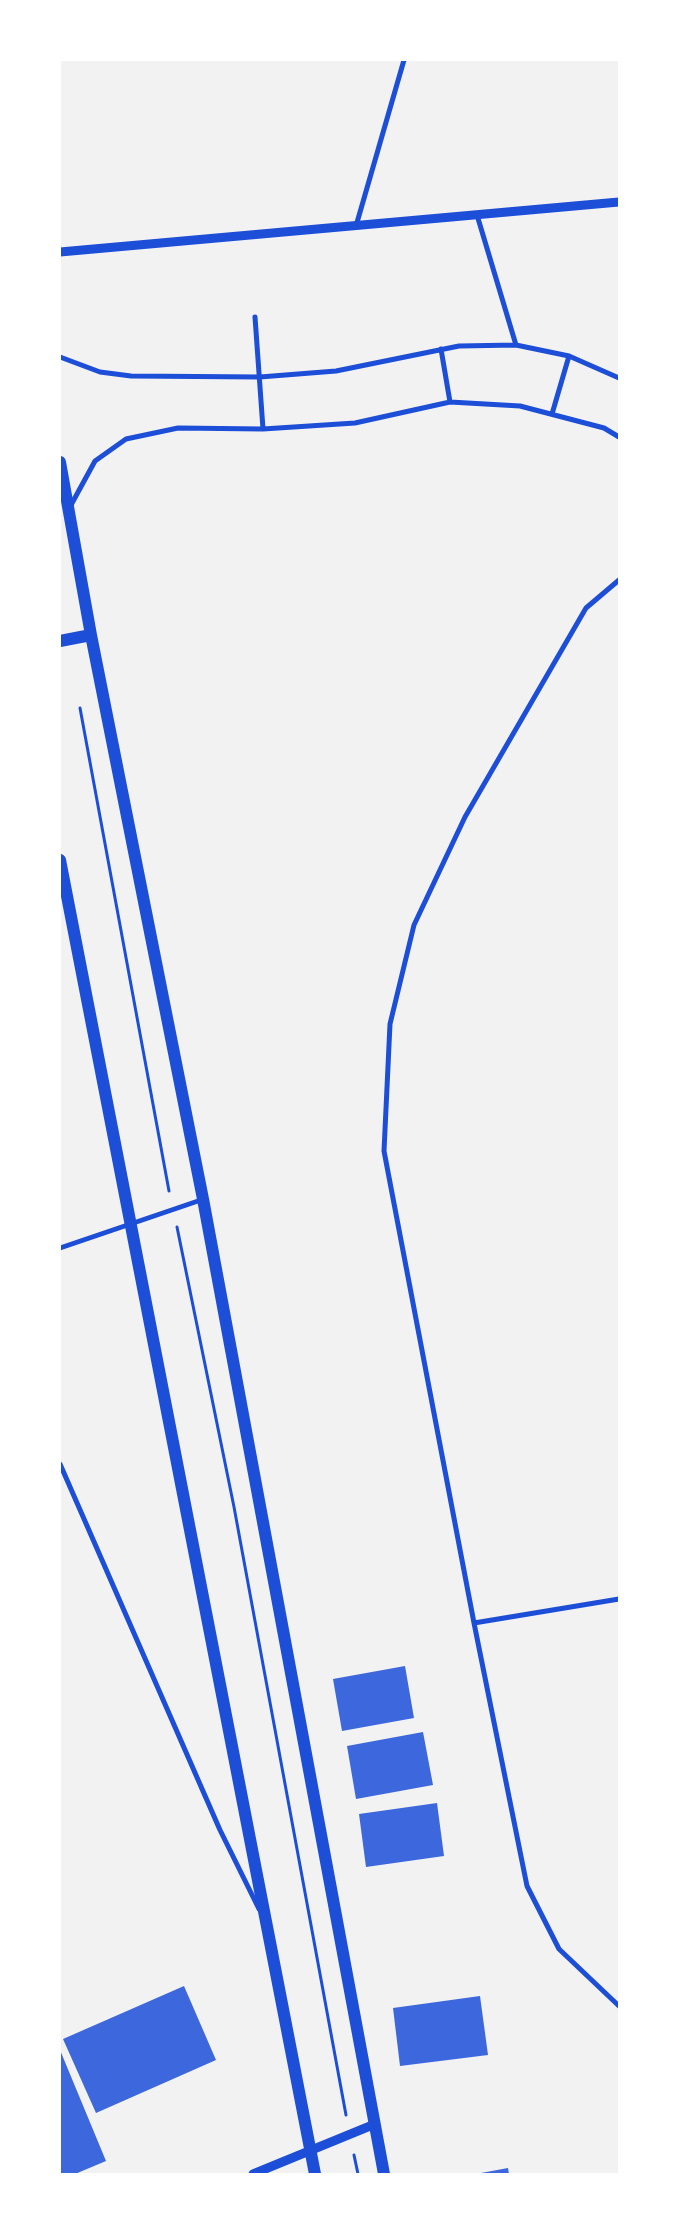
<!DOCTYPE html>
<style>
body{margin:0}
#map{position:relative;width:679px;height:2234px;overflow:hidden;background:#f2f2f2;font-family:Lato,sans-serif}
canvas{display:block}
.frame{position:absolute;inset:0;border:61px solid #fff;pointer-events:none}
</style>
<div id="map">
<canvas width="679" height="2234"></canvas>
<div class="frame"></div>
</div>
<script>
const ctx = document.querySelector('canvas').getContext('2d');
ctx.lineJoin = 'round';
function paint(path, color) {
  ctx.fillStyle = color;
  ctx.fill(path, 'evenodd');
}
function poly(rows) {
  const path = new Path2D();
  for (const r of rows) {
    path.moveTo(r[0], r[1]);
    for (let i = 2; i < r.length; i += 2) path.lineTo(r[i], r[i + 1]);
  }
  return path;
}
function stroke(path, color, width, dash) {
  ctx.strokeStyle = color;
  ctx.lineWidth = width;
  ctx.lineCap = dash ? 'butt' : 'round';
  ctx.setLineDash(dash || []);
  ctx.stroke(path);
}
const building = poly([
 [405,1666,414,1718,342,1731,333,1679],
 [423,1732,433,1785,356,1799,347,1746],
 [437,1803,444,1856,366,1867,359,1814],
 [184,1986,216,2060,96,2113,63,2039],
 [480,1996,488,2055,400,2066,393,2008],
 [60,2050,106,2161,75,2174,60,2174],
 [508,2168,509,2174,481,2174,481,2173]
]);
const path = poly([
 [80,708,169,1191],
 [177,1227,234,1507,346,2115],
 [354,2155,358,2174]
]);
const minor = poly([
 [477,215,516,345],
 [356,226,404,60],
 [255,317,263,429],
 [441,349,450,402],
 [60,357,100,372,131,376,260,377,336,371,459,346,516,345,569,356,619,378],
 [552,414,569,356],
 [71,505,95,461,126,439,178,428,263,429,355,423,450,402,520,406,604,428,619,437],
 [619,580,586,608,465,817,414,925,390,1024,384,1151,474,1623,527,1886,559,1949,619,2006],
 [60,1248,201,1200],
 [60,1464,220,1830,259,1909],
 [474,1623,619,1599]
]);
const tertiary = poly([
 [60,252,619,202],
 [253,2174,375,2124]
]);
const primary = poly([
 [60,462,91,635,203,1199,384,2174],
 [60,641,91,635],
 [60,860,315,2174]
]);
paint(building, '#3d67dc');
stroke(path, '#1d4ed8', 3);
stroke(minor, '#1d4ed8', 5);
stroke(tertiary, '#1d4ed8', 9);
stroke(primary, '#1d4ed8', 12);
</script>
